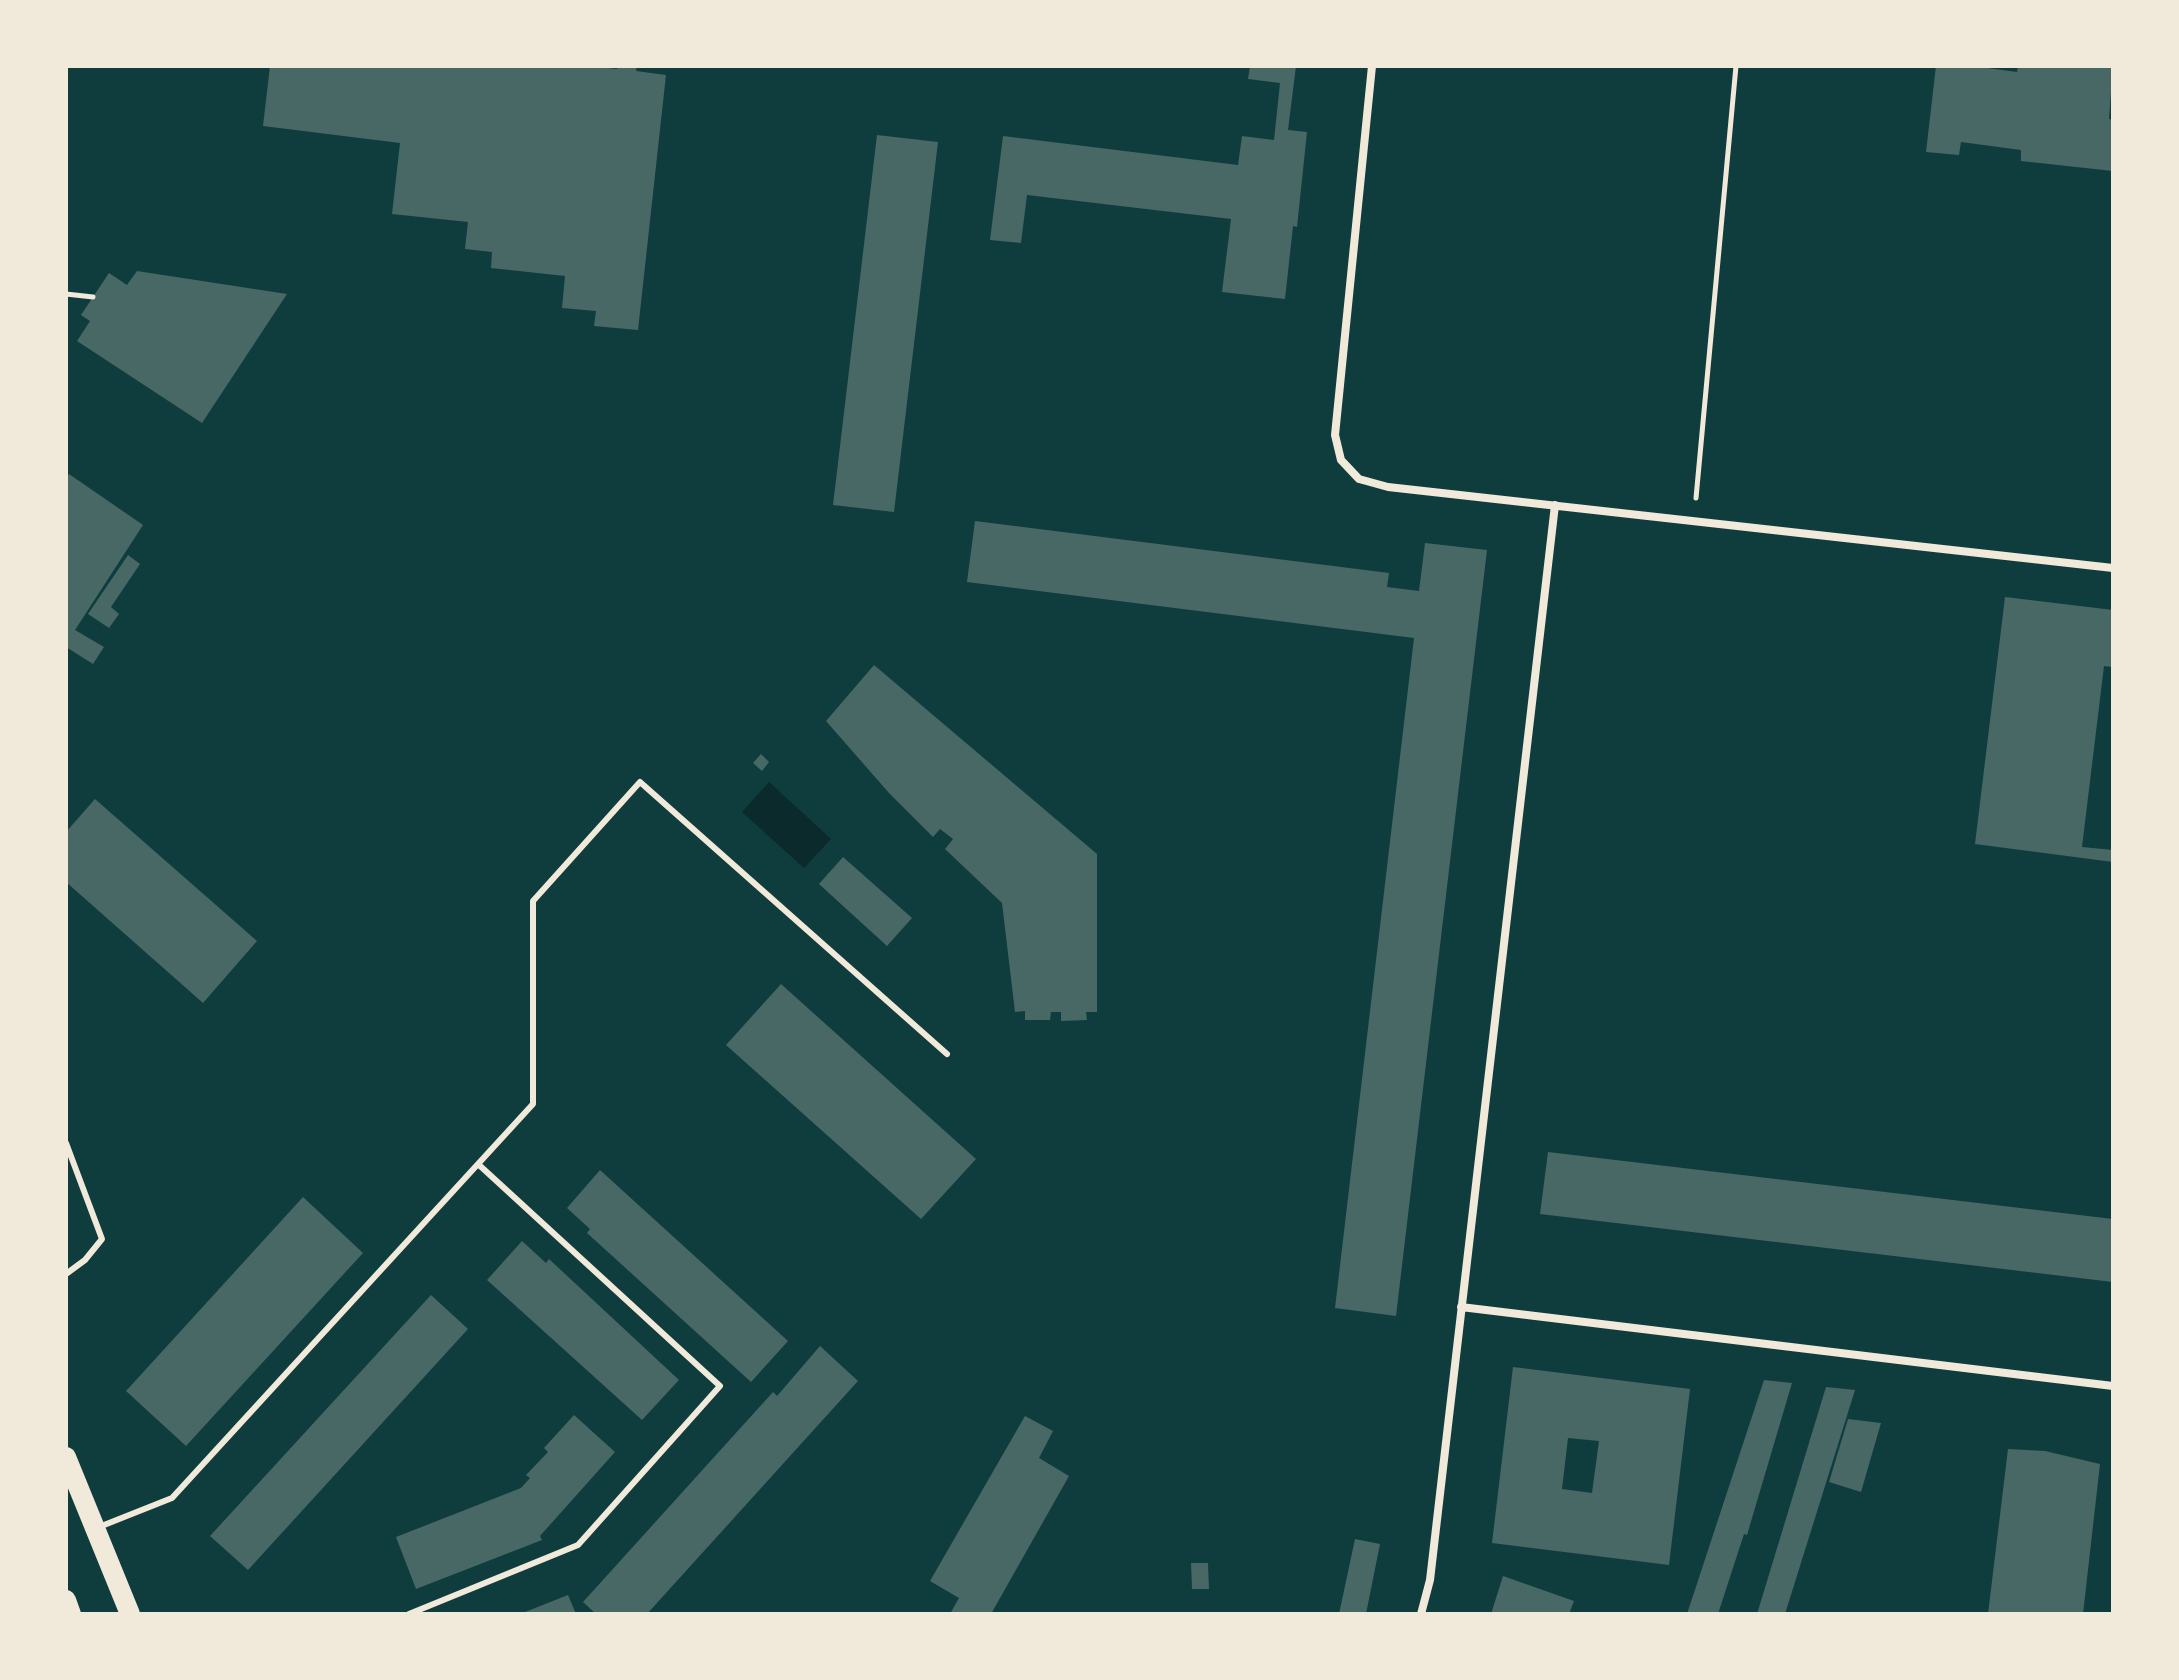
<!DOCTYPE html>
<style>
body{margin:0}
#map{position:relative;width:2179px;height:1680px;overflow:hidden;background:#0f3d3e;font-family:"Titillium Web",sans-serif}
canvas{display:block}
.frame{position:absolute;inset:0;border:68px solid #f1e9da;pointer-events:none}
</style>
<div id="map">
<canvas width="2179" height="1680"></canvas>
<div class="frame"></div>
</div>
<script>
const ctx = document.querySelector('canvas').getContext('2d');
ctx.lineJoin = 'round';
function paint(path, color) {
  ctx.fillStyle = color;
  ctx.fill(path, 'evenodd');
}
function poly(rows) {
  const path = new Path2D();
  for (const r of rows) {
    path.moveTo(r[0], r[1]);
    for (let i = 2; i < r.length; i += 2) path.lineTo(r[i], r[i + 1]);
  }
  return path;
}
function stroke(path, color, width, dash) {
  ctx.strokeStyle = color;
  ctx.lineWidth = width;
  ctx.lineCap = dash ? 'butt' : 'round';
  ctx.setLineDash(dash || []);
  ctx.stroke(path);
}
const water = poly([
 [769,782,831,839,804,868,742,812]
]);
const building = poly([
 [270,66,590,66,617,69,617,66,637,66,636,71,666,75,638,330,594,326,596,311,562,308,565,276,491,268,492,252,465,249,468,222,392,214,400,143,263,126],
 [1250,66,1296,66,1288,130,1307,132,1297,227,1293,226,1285,299,1222,292,1231,219,1027,195,1021,243,990,240,1003,136,1238,165,1242,136,1274,140,1280,83,1248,79],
 [1936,66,1972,66,2017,72,2018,66,2113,66,2109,119,2113,120,2113,171,2021,161,2021,150,1961,142,1959,155,1926,152],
 [877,135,938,142,894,512,833,505],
 [137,271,287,294,202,423,77,341,90,321,81,315,109,273,127,285],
 [69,474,143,525,75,630,104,647,93,664,66,647,66,479],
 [975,521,1389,573,1387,587,1419,591,1425,543,1487,550,1396,1316,1335,1308,1414,638,967,582],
 [128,555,140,564,111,607,119,614,109,628,88,614],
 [2005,597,2113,610,2113,667,2104,666,2082,847,2113,850,2113,862,1975,844],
 [874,665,1097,854,1097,1012,1086,1012,1087,1020,1061,1021,1061,1012,1051,1012,1050,1020,1025,1020,1025,1011,1015,1012,1002,903,945,849,953,839,940,829,933,837,889,793,826,721],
 [761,754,769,762,762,771,753,763],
 [95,799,257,941,203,1003,66,882,66,832],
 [843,857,912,918,887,946,819,884],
 [781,984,976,1159,921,1219,726,1045],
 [1548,1152,2113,1219,2113,1282,1540,1214],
 [600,1170,788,1341,751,1382,587,1233,590,1229,567,1208],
 [303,1197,363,1253,186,1446,126,1391],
 [522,1241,546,1263,549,1259,679,1380,642,1420,487,1280],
 [431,1295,468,1329,248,1570,210,1536],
 [820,1346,858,1381,647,1614,596,1614,583,1602,773,1392,777,1396],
 [1513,1367,1690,1389,1669,1565,1492,1543],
 [1568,1438,1599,1441,1592,1493,1562,1489],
 [1764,1380,1792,1383,1747,1535,1744,1534,1718,1614,1687,1614],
 [1826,1387,1855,1390,1785,1614,1757,1614],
 [574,1415,615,1452,540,1536,542,1540,416,1589,396,1537,521,1488,530,1478,526,1475,548,1452,544,1448],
 [1025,1416,1053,1431,1039,1458,1069,1476,991,1614,950,1614,959,1598,930,1581],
 [1848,1419,1881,1423,1861,1492,1829,1482],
 [2008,1449,2045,1451,2100,1464,2083,1614,1988,1614],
 [1355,1539,1380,1544,1366,1614,1339,1614],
 [1191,1563,1208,1563,1209,1589,1192,1589],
 [1503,1576,1574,1601,1569,1614,1491,1614],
 [568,1595,576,1614,520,1614]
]);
const path = poly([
 [66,294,93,297],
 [1696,498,1736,66]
]);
const service = poly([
 [66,1143,102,1239,85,1260,66,1274],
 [478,1164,533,1104,533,901,640,782,947,1054],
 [99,1527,172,1498,478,1164,720,1386,578,1545,409,1614]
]);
const minor = poly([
 [1372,66,1335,435,1341,460,1359,479,1388,487,2113,568],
 [1461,1307,2113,1386],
 [1421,1614,1430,1580,1555,505]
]);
const primary = poly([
 [66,1457,130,1614],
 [66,1600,71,1614]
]);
paint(water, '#0a2a2b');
paint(building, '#486865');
stroke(path, '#f1e9da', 5);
stroke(service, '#f1e9da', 6);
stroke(minor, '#f1e9da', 8);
stroke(primary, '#f1e9da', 20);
</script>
